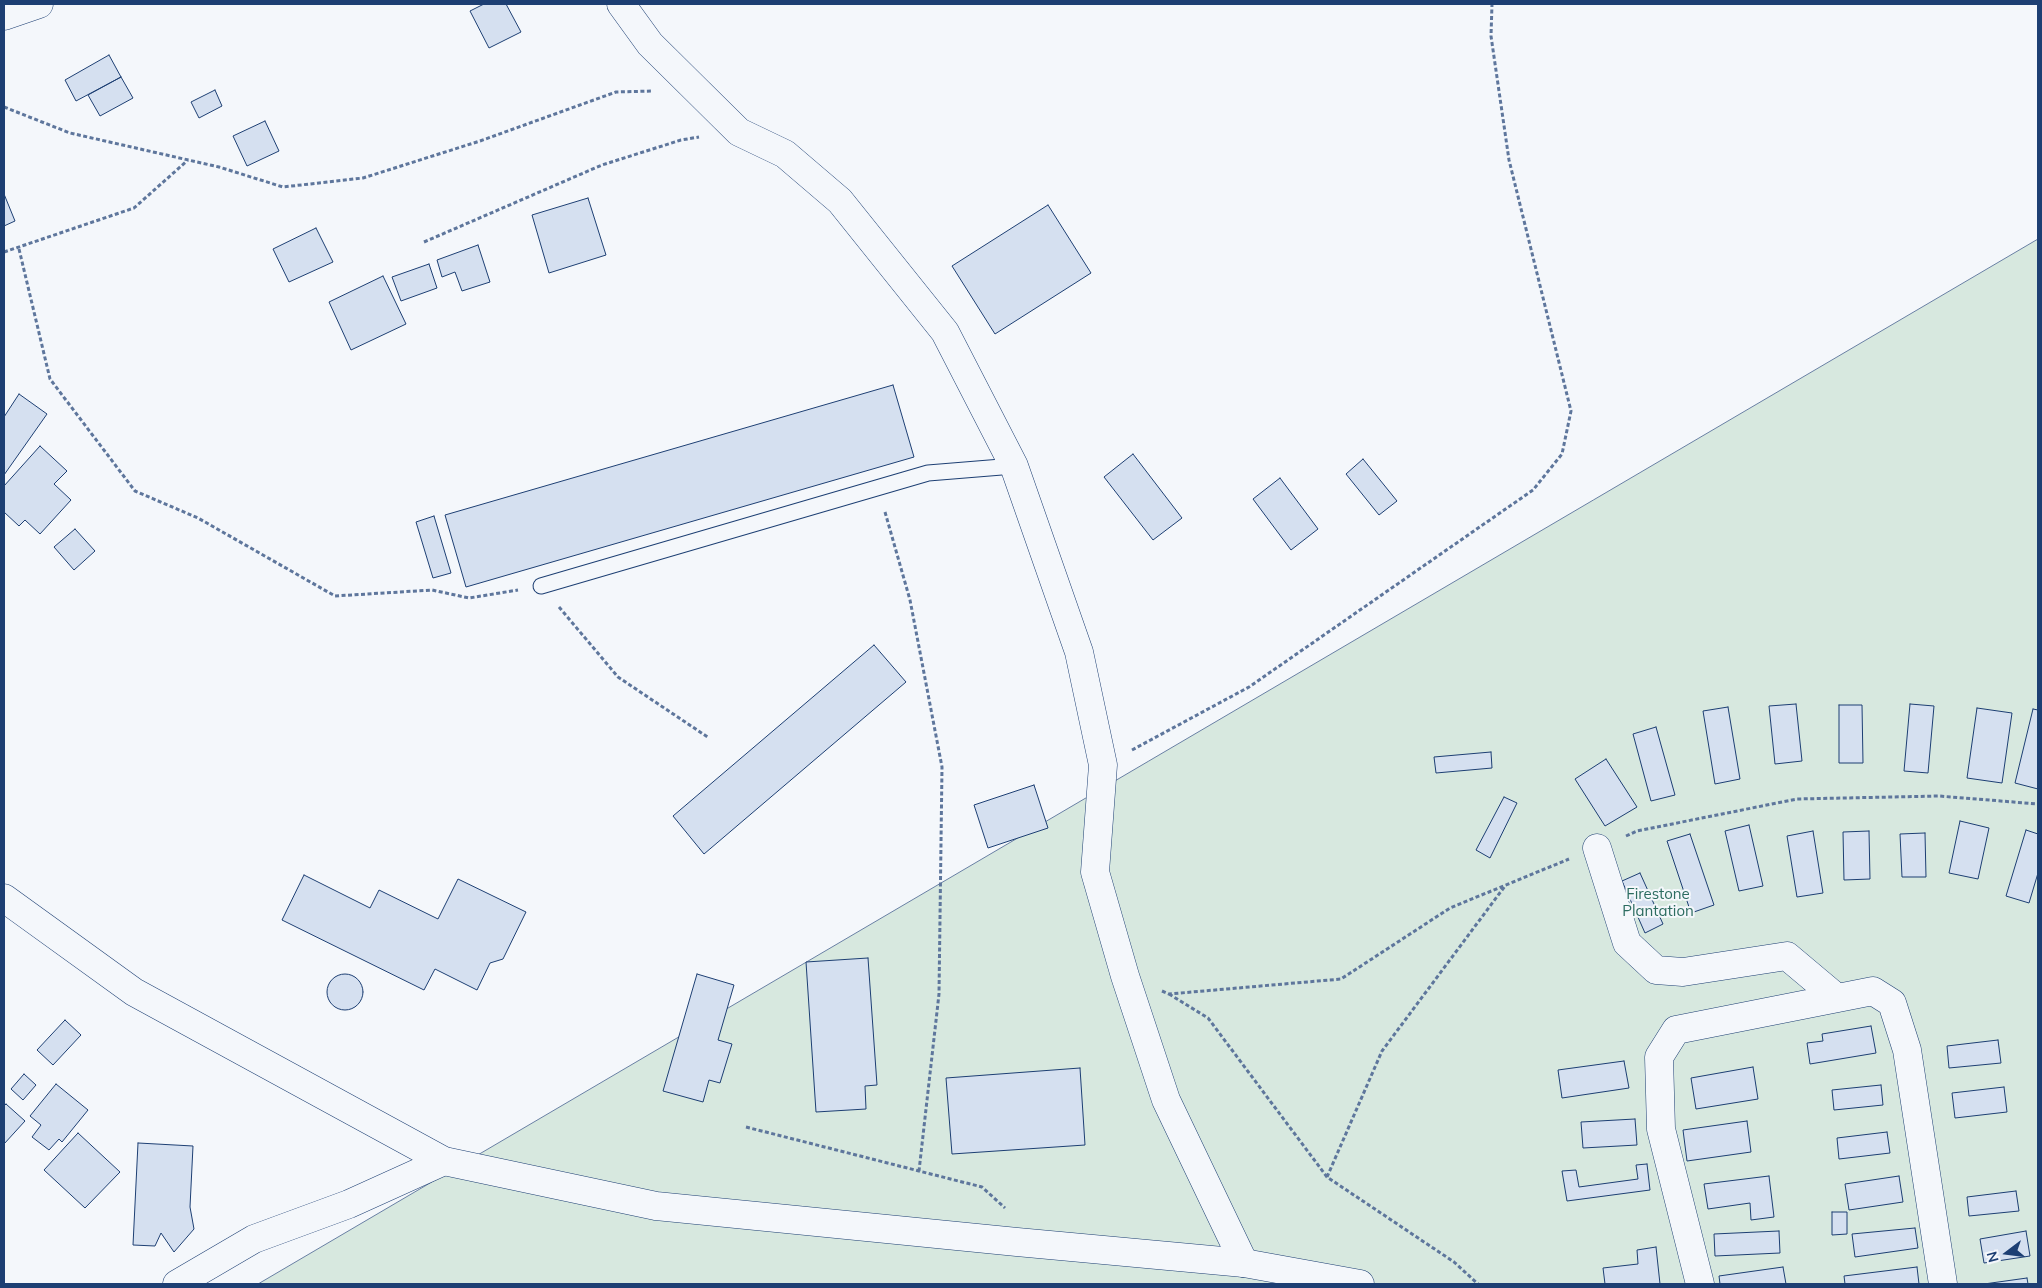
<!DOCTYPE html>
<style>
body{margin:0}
#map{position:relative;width:2042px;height:1288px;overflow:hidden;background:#f4f7fb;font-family:Mulish,sans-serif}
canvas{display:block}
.frame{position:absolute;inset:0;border:5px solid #1d3f73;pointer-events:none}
.north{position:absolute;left:1982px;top:1228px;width:50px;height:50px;-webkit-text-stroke:4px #f4f7fb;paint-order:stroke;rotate:255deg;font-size:14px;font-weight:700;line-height:20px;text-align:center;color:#1d3f73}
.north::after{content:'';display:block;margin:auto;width:18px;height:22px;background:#1d3f73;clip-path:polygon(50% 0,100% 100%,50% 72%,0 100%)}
</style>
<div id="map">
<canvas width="2042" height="1288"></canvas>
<div class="frame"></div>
<div class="north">N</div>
</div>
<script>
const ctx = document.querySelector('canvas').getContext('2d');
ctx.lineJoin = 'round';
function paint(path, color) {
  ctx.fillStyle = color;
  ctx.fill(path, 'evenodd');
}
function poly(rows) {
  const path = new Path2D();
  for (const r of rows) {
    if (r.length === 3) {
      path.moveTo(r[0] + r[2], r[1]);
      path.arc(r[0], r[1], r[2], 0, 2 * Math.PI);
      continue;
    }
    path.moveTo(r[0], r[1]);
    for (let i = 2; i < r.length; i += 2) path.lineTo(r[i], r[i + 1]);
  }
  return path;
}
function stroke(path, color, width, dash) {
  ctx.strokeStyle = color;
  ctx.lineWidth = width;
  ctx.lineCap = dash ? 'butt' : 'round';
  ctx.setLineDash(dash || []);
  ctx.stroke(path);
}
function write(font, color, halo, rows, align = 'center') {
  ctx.font = font + ' Mulish,sans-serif';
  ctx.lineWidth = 4;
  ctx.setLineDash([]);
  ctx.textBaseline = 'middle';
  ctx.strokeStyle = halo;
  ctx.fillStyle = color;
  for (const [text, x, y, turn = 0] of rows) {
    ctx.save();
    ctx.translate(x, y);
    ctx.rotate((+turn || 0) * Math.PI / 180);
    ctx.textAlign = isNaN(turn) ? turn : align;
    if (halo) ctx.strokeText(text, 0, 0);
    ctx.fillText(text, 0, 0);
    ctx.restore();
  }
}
const green = poly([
 [2038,239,2038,1284,258,1284,2038,239]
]);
const building = poly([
 [484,4,506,4,521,32,489,48,470,11,484,4],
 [109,55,121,77,76,101,65,80,109,55],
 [121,77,133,98,100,116,88,95,121,77],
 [215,90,222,106,199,118,191,102,215,90],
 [265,121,279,151,247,166,233,136,265,121],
 [4,194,15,221,4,226,4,194],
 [588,198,606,255,549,273,532,215,588,198],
 [1048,205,1091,273,995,334,952,266,1048,205],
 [316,228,333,262,289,282,273,249,316,228],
 [478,245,490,282,462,291,455,272,442,277,437,260,478,245],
 [429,264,437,288,401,301,392,277,429,264],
 [383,276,406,324,351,350,329,302,383,276],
 [893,385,914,457,466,587,445,515,893,385],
 [19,394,47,414,4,475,4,417,19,394],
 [40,446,67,471,54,484,71,500,40,534,25,520,19,526,4,512,4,486,40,446],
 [1133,454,1182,518,1153,540,1104,477,1133,454],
 [1363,459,1397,501,1379,515,1346,474,1363,459],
 [1280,478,1318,529,1291,550,1253,499,1280,478],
 [434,516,451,573,433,578,416,522,434,516],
 [75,529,95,551,74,570,54,547,75,529],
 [874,645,906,682,704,854,673,816,874,645],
 [1796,704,1802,761,1775,764,1769,706,1796,704],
 [1910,704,1934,706,1928,773,1904,771,1910,704],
 [1839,705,1862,705,1863,763,1839,763,1839,705],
 [1728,707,1740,779,1715,784,1703,711,1728,707],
 [1977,708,2012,713,2002,783,1967,778,1977,708],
 [2033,709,2038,710,2038,789,2015,783,2033,709],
 [1656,727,1675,795,1651,801,1633,734,1656,727],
 [1491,752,1492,768,1436,773,1434,757,1491,752],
 [1606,759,1637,807,1605,826,1575,779,1606,759],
 [1034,785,1048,828,988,848,974,805,1034,785],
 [1504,797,1517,803,1490,858,1476,850,1504,797],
 [1960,821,1989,828,1978,879,1949,873,1960,821],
 [1749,825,1763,886,1739,891,1725,831,1749,825],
 [2026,830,2038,834,2038,873,2029,903,2006,896,2026,830],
 [1813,831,1823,893,1797,897,1787,836,1813,831],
 [1869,831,1870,879,1844,880,1843,832,1869,831],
 [1925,833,1926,877,1902,877,1900,834,1925,833],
 [1690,834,1714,905,1691,913,1667,841,1690,834],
 [1640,873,1663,924,1645,933,1622,881,1640,873],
 [304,875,370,908,379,890,438,919,458,879,526,912,503,959,490,963,477,990,435,969,424,990,282,920,304,875],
 [868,958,877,1085,865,1086,866,1109,816,1112,806,962,868,958],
 [345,992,18],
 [697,974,734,985,718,1040,732,1044,720,1083,709,1080,703,1102,663,1091,697,974],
 [65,1020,81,1035,53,1065,37,1050,65,1020],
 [1871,1026,1876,1053,1810,1064,1807,1043,1823,1041,1822,1034,1871,1026],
 [1998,1040,2001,1063,1949,1068,1947,1046,1998,1040],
 [1624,1061,1629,1088,1562,1098,1558,1070,1624,1061],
 [1753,1067,1758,1099,1696,1109,1691,1078,1753,1067],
 [1080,1068,1085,1145,952,1154,946,1078,1080,1068],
 [24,1074,36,1085,23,1100,11,1089,24,1074],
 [56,1084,88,1110,62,1142,59,1139,49,1150,32,1137,41,1125,30,1116,56,1084],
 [1881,1085,1883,1105,1834,1110,1832,1090,1881,1085],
 [2004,1087,2007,1112,1955,1118,1952,1093,2004,1087],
 [6,1104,25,1121,4,1144,4,1106,6,1104],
 [1635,1119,1637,1145,1583,1148,1581,1122,1635,1119],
 [1747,1121,1751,1152,1687,1161,1683,1130,1747,1121],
 [1887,1132,1890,1153,1839,1159,1837,1138,1887,1132],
 [78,1133,120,1172,85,1208,44,1170,78,1133],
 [138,1143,193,1146,190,1207,194,1229,174,1252,161,1233,155,1246,133,1245,138,1143],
 [1647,1164,1650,1190,1567,1201,1562,1171,1576,1170,1579,1187,1638,1179,1636,1165,1647,1164],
 [1769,1176,1774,1217,1751,1220,1750,1203,1708,1209,1704,1184,1769,1176],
 [1899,1176,1903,1202,1849,1210,1845,1184,1899,1176],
 [2016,1191,2019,1211,1969,1216,1967,1197,2016,1191],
 [1832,1212,1847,1212,1847,1234,1832,1235,1832,1212],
 [1915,1228,1918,1248,1855,1257,1852,1234,1915,1228],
 [1779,1231,1780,1253,1715,1256,1714,1234,1779,1231],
 [2026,1231,2030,1256,1984,1263,1980,1239,2026,1231],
 [1656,1247,1660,1284,1605,1284,1603,1268,1638,1264,1637,1250,1656,1247],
 [1783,1267,1786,1284,1720,1284,1719,1276,1783,1267],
 [1917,1267,1919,1284,1845,1284,1844,1276,1917,1267],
 [2027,1278,2028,1284,1984,1284,2027,1278]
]);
const path = poly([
 [4,107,70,133,219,167,283,187,363,178,480,141,616,92,652,91],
 [424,242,602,165,681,140,699,137],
 [19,249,50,379,135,491,198,518,335,596,432,590,469,598,518,590],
 [4,252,134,208,188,160],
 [885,512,910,600,942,767,939,994,919,1171],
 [559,607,618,677,709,738],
 [1132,750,1249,687,1533,490,1562,454,1571,411,1509,160,1491,36,1492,4],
 [1626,836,1637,831,1797,799,1939,796,2038,804],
 [1162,991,1169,994,1341,979,1450,908,1569,859],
 [1169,994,1208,1018,1327,1177,1454,1262,1478,1284],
 [746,1127,982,1187,1005,1208],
 [1327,1177,1382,1051,1505,886]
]);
const lane = poly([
 [541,586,928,473,1014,466]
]);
const street = poly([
 [621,4,650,44,739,132,785,154,840,201,945,332,1014,466,1079,652,1103,765,1095,872,1125,976,1166,1100,1244,1263],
 [4,16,39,4],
 [1597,848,1627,943,1656,970,1683,972,1787,956,1837,998],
 [177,1284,254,1239,349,1204,444,1161],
 [1700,1284,1661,1129,1659,1057,1676,1030,1873,991,1892,1003,1907,1050,1943,1284]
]);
const secondary = poly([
 [4,898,134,992,444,1161,656,1206,1017,1242,1244,1263,1360,1284]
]);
const parkNames = [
 ["Firestone",1658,894],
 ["Plantation",1658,911]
];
paint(green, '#d7e8df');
stroke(green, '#687fa3', 1);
paint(building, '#d5e0f0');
stroke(building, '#1d3f73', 1);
stroke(lane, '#1d3f73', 17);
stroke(street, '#1d3f73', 29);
stroke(secondary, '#1d3f73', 29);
stroke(path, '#5e769c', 3, [4, 2.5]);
stroke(lane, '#f4f7fb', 15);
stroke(street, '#f4f7fb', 28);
stroke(secondary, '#f4f7fb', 28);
write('15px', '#2c6c60', '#f4f7fb', parkNames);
</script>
